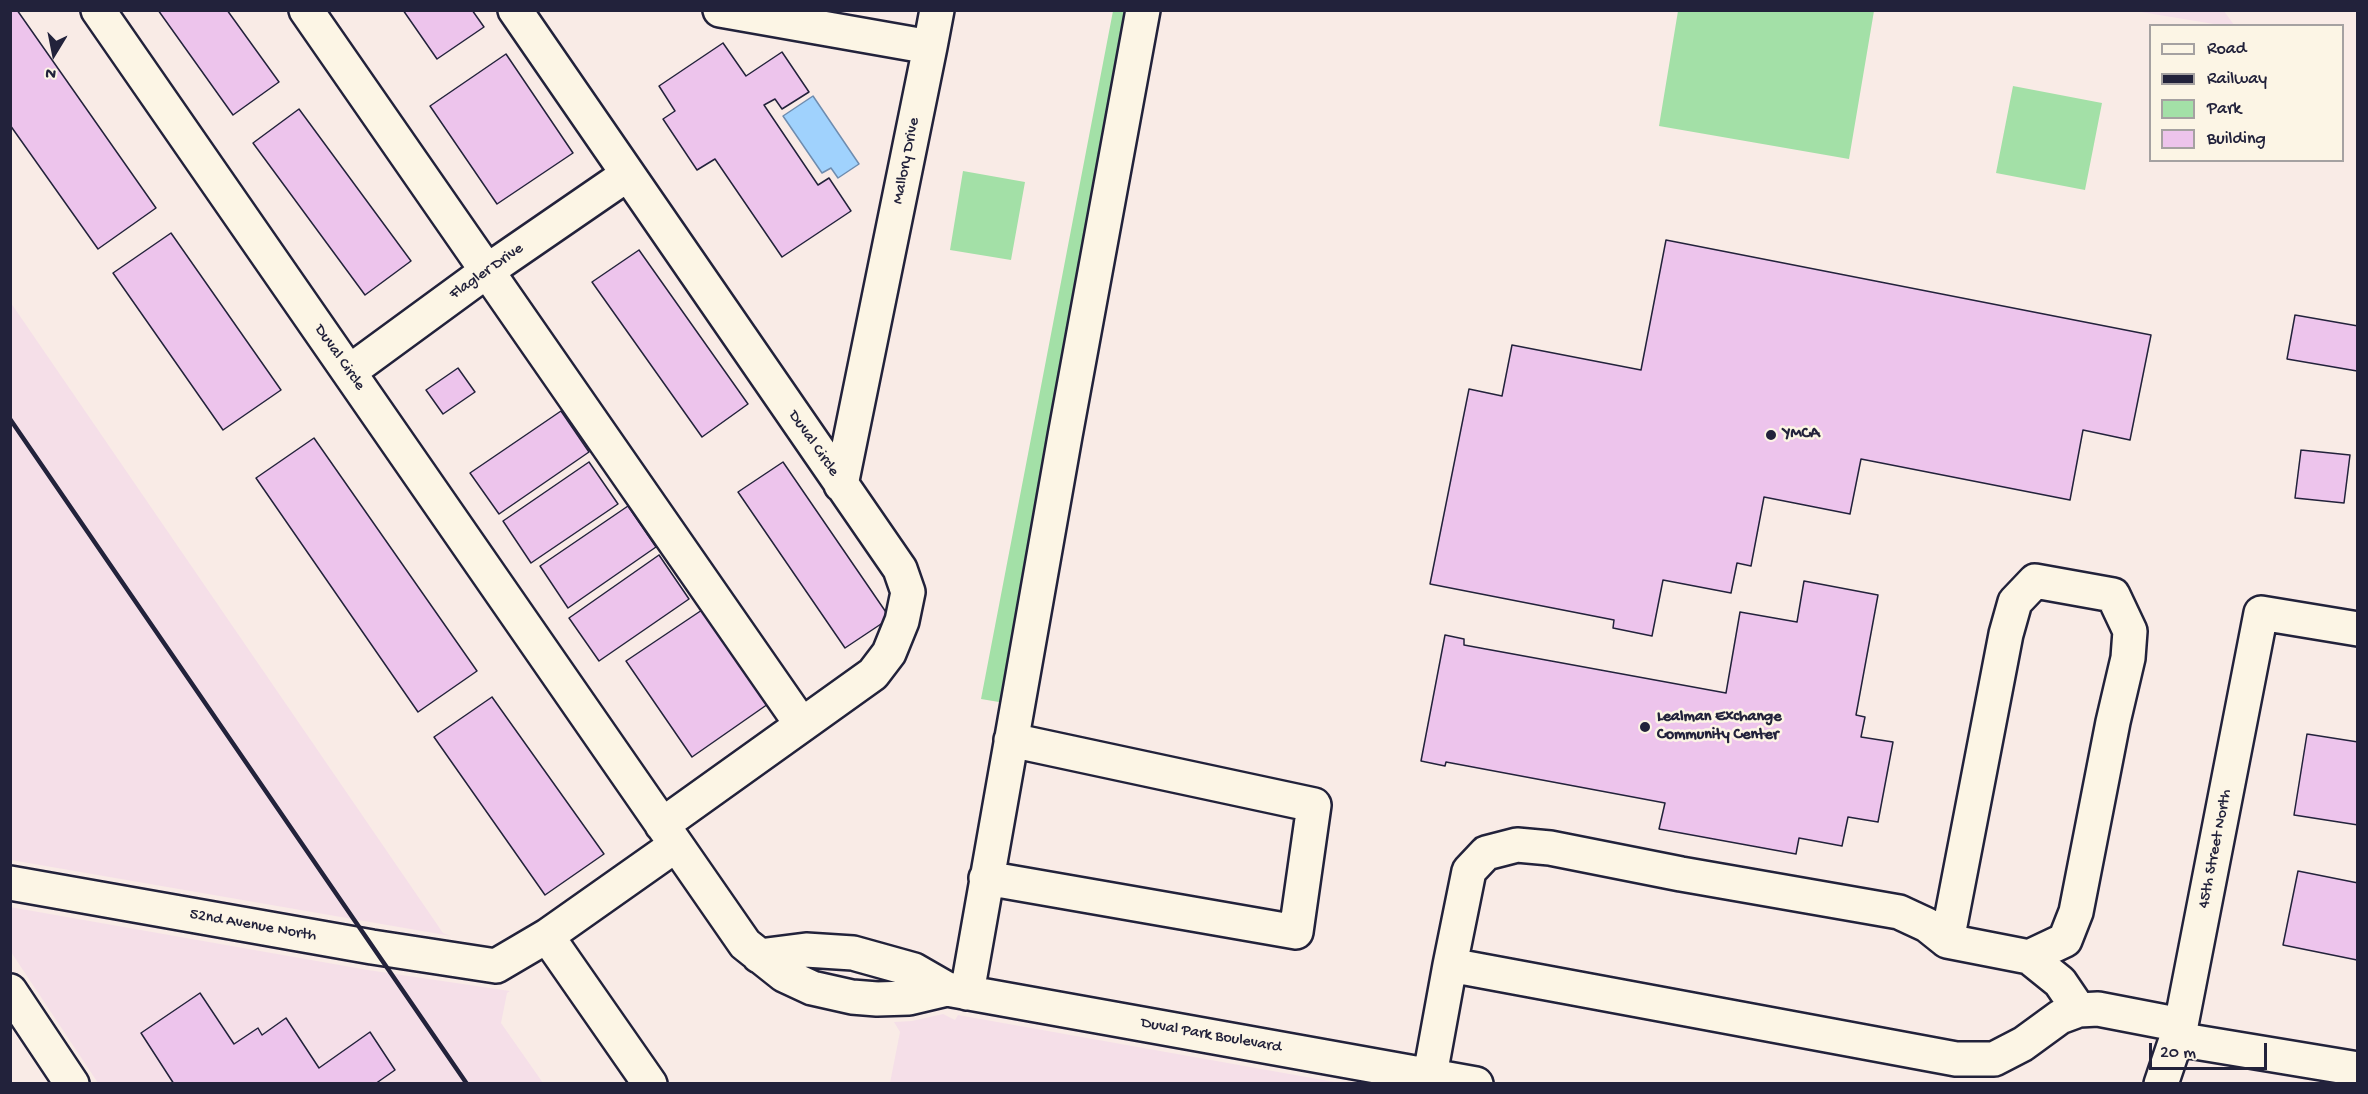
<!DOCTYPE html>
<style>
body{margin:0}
#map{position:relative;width:2368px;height:1094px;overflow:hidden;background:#f9ebe6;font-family:"Gochi Hand",sans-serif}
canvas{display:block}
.frame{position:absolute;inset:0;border:12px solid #22223b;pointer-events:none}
.legend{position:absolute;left:2149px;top:24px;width:195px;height:138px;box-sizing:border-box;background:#fcf5e5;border:2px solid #a5a1a1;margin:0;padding:8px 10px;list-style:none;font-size:18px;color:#22223b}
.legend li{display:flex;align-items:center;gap:12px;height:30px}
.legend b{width:30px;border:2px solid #a5a1a1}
.north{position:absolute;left:24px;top:24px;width:60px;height:60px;-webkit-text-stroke:4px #fcf5e5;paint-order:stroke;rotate:190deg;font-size:16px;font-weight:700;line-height:24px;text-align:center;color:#22223b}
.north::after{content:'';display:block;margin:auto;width:21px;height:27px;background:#22223b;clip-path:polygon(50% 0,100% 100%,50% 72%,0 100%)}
.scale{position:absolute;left:2149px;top:1043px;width:118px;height:27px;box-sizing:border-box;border:3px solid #22223b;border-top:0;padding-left:8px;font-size:18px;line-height:21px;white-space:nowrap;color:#22223b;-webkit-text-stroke:4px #fcf5e5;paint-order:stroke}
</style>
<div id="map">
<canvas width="2368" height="1094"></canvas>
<div class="frame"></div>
<ul class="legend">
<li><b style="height:8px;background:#fcf5e5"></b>Road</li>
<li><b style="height:8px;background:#22223b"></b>Railway</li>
<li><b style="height:16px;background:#a3e0a7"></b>Park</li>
<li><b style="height:16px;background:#edc4ec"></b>Building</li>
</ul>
<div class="north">N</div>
<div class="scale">20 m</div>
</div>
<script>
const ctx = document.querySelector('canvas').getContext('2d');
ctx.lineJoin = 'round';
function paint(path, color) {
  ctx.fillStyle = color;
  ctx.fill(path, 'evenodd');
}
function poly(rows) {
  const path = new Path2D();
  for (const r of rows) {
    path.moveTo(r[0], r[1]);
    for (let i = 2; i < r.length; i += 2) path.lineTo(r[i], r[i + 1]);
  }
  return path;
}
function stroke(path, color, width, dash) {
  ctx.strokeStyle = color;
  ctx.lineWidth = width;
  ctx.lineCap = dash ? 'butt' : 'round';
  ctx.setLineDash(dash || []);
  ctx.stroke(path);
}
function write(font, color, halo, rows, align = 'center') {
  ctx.font = font + ' "Gochi Hand",sans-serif';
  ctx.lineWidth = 5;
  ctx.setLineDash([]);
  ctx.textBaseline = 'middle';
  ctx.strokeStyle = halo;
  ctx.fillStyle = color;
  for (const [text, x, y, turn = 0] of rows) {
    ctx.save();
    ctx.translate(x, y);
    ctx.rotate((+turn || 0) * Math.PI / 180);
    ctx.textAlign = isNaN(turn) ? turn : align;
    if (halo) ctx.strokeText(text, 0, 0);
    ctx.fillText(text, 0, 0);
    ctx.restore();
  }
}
const built = poly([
 [2135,11,2224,11,2234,25,2220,25],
 [11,303,443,933,451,936,11,860],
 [10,907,368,970,510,991,507,993,501,1023,543,1083,98,1083,11,952],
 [943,1014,955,1020,958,1015,1340,1083,890,1083,900,1032,894,1022,912,1021]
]);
const green = poly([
 [1113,11,1148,11,1017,705,981,699],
 [1678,11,1874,11,1849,159,1659,126],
 [2013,86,2102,103,2085,190,1996,173],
 [963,171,1025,182,1011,260,950,250]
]);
const water = poly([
 [813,96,859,164,838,178,831,168,822,173,783,116,813,96]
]);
const building = poly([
 [10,10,17,10,156,208,98,249,10,125,10,10],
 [158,10,227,10,279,82,233,115,158,10],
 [403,10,472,10,484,27,437,59,403,10],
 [723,43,746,76,782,52,809,92,782,109,775,99,764,105,818,185,829,178,851,211,782,257,715,159,697,170,663,119,675,111,659,86,723,43],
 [506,54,573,153,497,204,430,106,506,54],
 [299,109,411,261,365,295,253,143,299,109],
 [171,233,281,390,223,430,113,273,171,233],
 [1666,240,2151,335,2130,440,2083,430,2070,500,1861,459,1850,514,1764,497,1751,566,1737,563,1731,593,1663,580,1652,636,1613,628,1614,620,1430,584,1469,389,1502,396,1512,345,1641,370,1666,240],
 [639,250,748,404,702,437,592,282,639,250],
 [2295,315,2358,326,2357,371,2287,359,2295,315],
 [458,368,475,392,443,414,426,390,458,368],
 [561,411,589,452,499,514,470,473,561,411],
 [314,438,477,671,418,712,256,478,314,438],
 [2301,450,2350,455,2344,503,2295,498,2301,450],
 [589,462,618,504,531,563,503,521,589,462],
 [783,462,890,618,845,648,738,492,783,462],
 [628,506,656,547,568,608,540,566,628,506],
 [659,555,689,599,599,661,569,618,659,555],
 [1804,581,1878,595,1856,715,1865,717,1861,737,1893,742,1878,822,1848,817,1842,846,1799,838,1796,854,1659,829,1665,803,1446,762,1445,766,1421,761,1445,635,1464,639,1464,645,1726,693,1740,612,1797,622,1804,581],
 [702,610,768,704,692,757,626,661,702,610],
 [492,697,604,854,545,895,434,737,492,697],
 [2307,734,2358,742,2358,825,2294,815,2307,734],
 [2298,871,2358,883,2357,960,2283,945,2298,871],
 [200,993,234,1044,258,1028,262,1035,286,1018,319,1068,370,1032,395,1070,375,1084,174,1084,141,1033,200,993]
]);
const minor = poly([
 [98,10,745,944,784,975,812,988,852,997,877,999,909,998,947,989],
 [306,10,802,725],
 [515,10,900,569,908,592,902,621,889,653,873,674,662,825],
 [720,10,930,47,841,485],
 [930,47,937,10],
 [349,372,487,271,628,174],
 [986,878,1296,932,1314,805,1011,740],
 [10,883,372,947,496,966,547,936,676,845],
 [547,936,650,1084],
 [1947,941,2006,634,2015,602,2035,581,2113,595,2130,631,2128,658,2113,722,2076,912,2065,940,2029,957],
 [759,956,806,950,853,953,914,970,947,989,1476,1084],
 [1450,965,1469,871,1486,853,1517,845,1550,848,1681,874,1899,912,1927,925,1947,941,2029,957,2060,982,2079,1010],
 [10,991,72,1084],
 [967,993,1065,436,1143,10],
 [2177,1039,2358,1069],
 [1430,1075,1450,965,1956,1059,1994,1059,2023,1044,2060,1017,2079,1010,2098,1009,2181,1025],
 [2161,1084,2181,1025,2261,613,2358,629]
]);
const rail = poly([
 [10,419,467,1084]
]);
const markers = [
 [1771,435,6,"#22223b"],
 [1645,727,6,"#22223b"]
];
const streetNames = [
 ["Mallory Drive",907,161,-79],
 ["Flagler Drive",487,272,-35],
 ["Duval Circle",339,358,55],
 ["Duval Circle",813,444,55],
 ["45th Street North",2216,849,-79],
 ["52nd Avenue North",253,926,10],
 ["Duval Park Boulevard",1211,1036,10]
];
const poiNames = [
 ["YMCA",1783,435],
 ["Lealman Exchange",1657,718],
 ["Community Center",1657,736]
];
paint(built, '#f5dfe8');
paint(green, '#a3e0a7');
paint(water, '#a0d2fd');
stroke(water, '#6e8caf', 1.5);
paint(building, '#edc4ec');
stroke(building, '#22223b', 1.5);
stroke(minor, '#22223b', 38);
stroke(minor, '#fcf5e5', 33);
stroke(rail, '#22223b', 4.5);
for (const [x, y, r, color] of markers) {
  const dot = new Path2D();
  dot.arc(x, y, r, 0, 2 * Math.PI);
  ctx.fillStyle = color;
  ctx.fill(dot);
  stroke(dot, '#fcf5e5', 2);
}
write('16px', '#22223b', '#fcf5e5', streetNames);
write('bold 16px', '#22223b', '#fcf5e5', poiNames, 'left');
</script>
